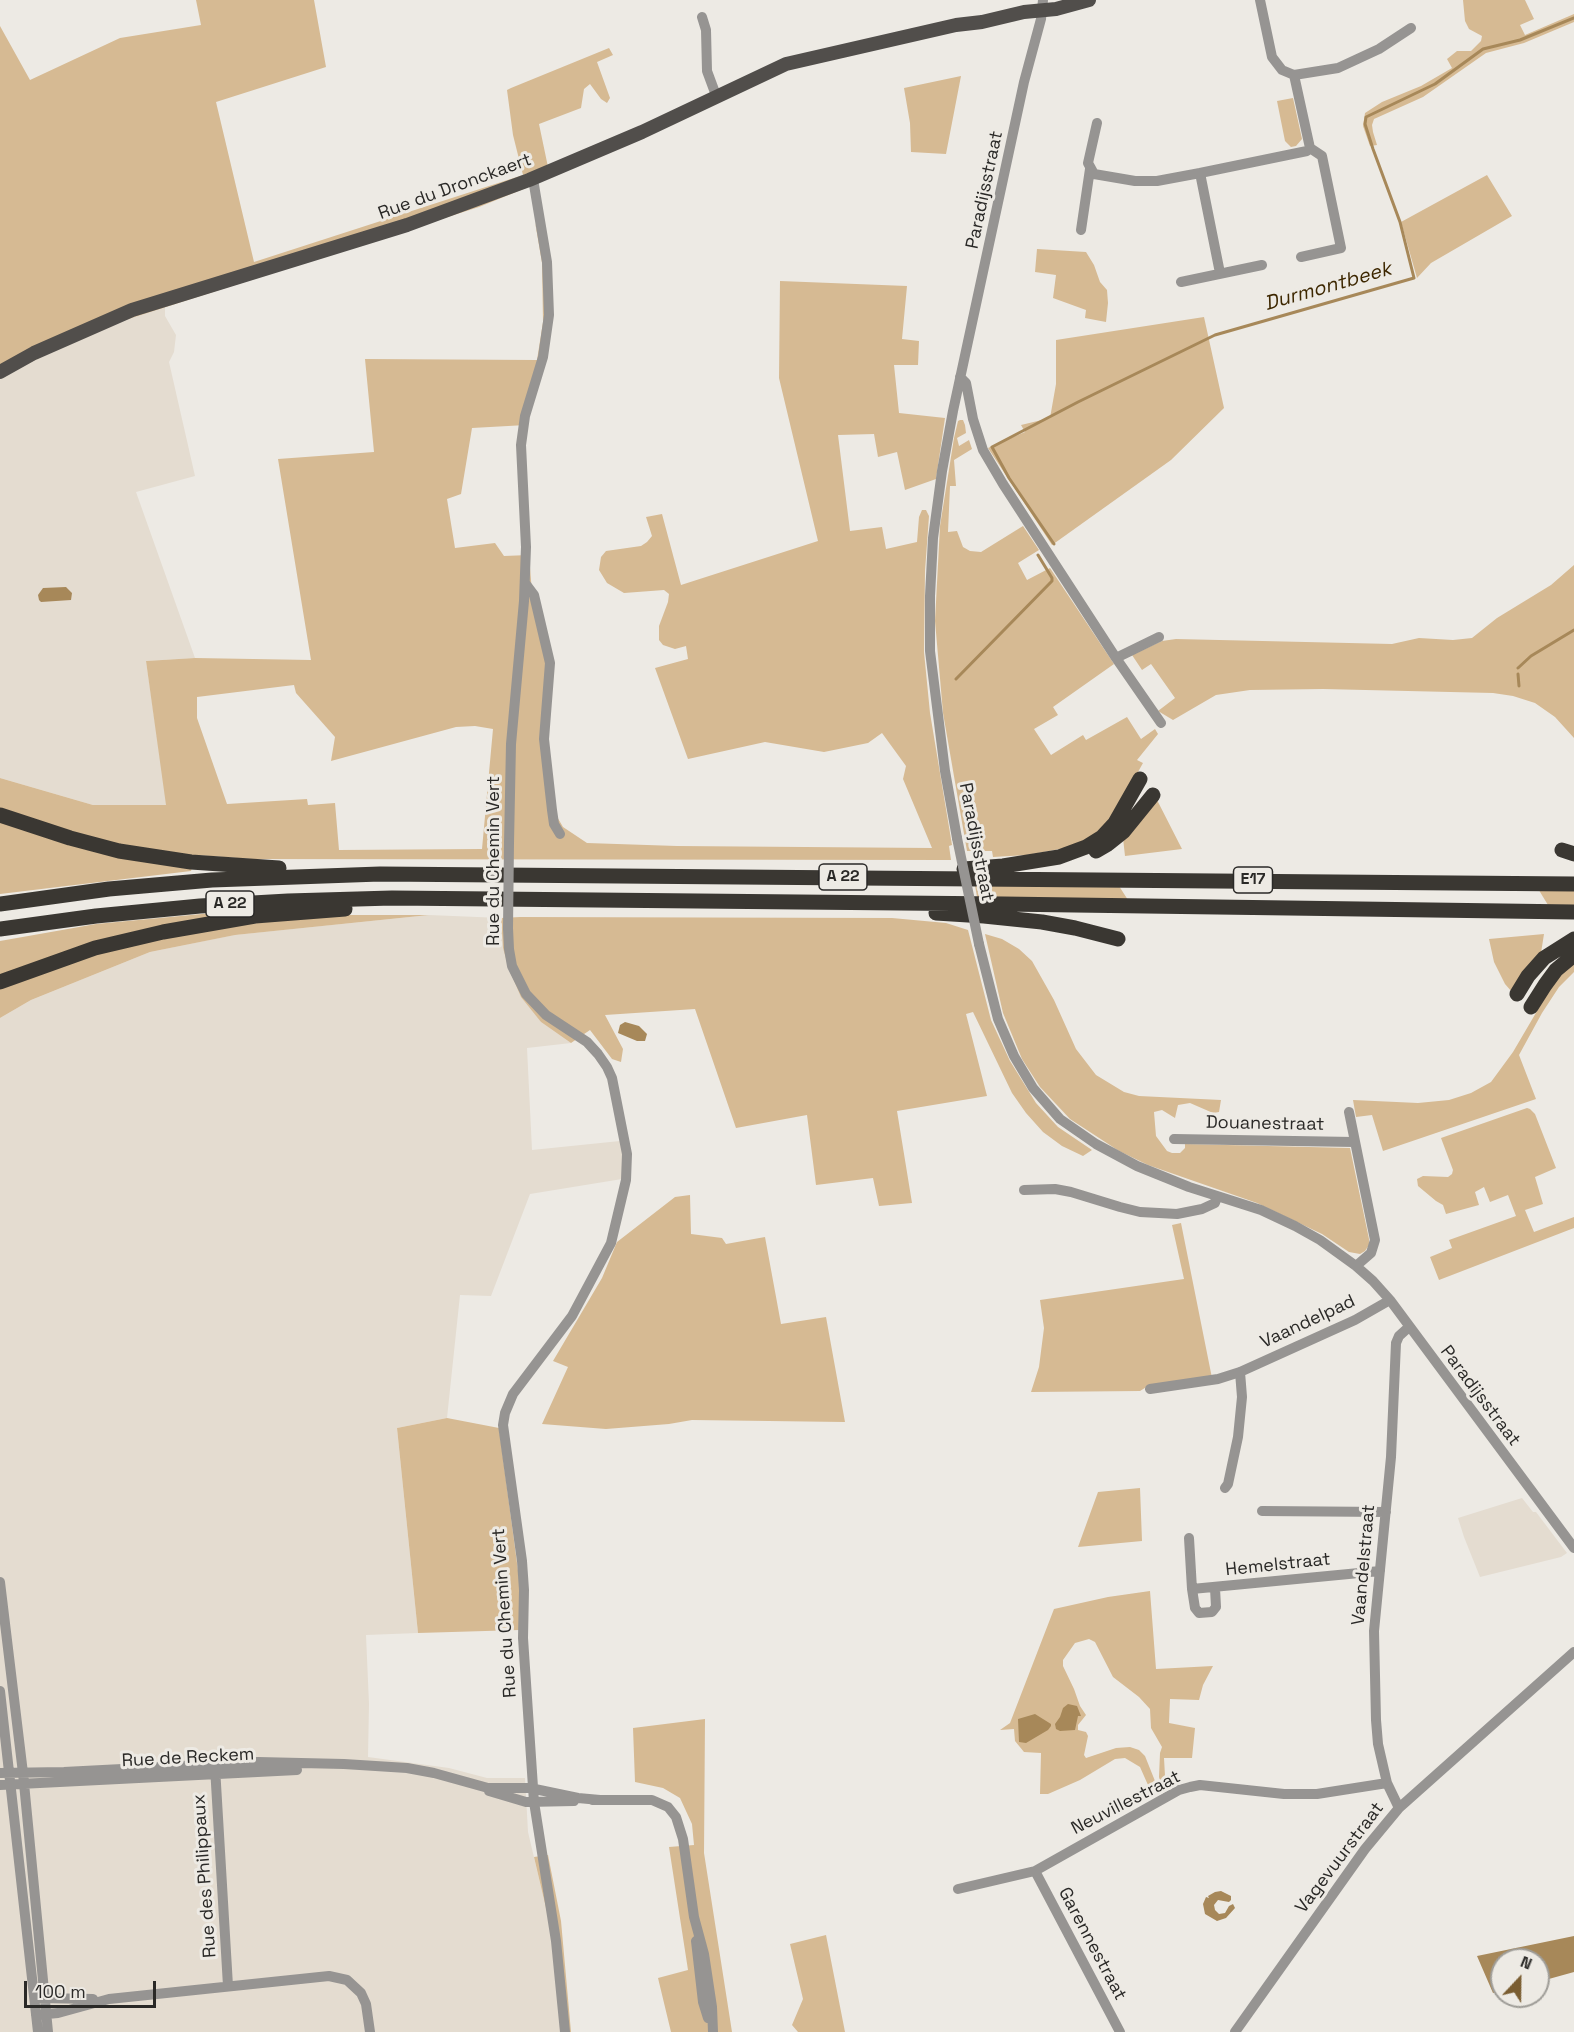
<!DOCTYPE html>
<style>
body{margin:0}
#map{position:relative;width:1574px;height:2032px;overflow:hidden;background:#edeae4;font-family:"Space Grotesk",sans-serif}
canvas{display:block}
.north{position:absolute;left:1490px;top:1948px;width:60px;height:60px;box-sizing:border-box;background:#edeae4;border:2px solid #9f9d98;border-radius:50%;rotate:22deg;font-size:16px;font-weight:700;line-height:24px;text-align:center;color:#2a2927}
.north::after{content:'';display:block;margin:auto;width:21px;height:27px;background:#7a5d31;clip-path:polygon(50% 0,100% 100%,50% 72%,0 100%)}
.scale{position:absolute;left:24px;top:1981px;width:132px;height:27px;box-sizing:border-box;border:3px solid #2a2927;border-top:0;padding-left:8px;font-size:18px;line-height:21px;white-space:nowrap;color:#2a2927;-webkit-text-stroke:4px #edeae4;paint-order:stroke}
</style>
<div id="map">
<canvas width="1574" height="2032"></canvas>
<div class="north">N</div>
<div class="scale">100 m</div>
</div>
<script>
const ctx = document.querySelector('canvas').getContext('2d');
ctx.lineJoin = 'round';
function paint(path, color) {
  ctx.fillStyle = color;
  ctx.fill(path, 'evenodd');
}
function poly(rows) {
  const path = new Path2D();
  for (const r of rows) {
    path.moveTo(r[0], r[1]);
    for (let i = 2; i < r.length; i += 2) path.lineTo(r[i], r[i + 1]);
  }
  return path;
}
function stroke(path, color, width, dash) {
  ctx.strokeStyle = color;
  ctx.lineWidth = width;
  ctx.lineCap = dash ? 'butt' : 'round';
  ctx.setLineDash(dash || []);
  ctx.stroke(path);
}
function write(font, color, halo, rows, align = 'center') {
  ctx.font = font + ' "Space Grotesk",sans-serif';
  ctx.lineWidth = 6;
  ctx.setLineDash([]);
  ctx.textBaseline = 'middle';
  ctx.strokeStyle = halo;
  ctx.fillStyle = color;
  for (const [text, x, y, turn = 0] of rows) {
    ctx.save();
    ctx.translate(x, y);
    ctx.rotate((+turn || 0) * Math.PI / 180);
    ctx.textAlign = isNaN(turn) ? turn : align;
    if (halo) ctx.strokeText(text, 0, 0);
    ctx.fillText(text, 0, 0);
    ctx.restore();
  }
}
const built = poly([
 [165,307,165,316,176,335,174,352,169,362,195,476,136,492,195,658,146,661,167,805,93,805,0,778,0,378,94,330],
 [429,915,501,918,503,948,541,1022,571,1043,527,1048,532,1150,620,1141,624,1158,622,1179,530,1194,491,1296,460,1295,447,1418,397,1428,418,1633,366,1635,369,1704,368,1757,449,1768,487,1778,525,1778,528,1832,553,1938,562,2032,0,2032,0,1018,31,1000,150,952,234,935],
 [1522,1498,1533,1512,1536,1512,1567,1553,1561,1557,1480,1577,1464,1537,1458,1518]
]);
const green = poly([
 [196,0,314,0,326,67,216,102,254,262,523,175,513,135,507,90,511,88,609,48,613,55,597,62,610,98,607,103,601,99,590,84,584,89,581,108,539,124,548,167,523,175,526,188,479,207,94,330,0,378,0,26,30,80,120,38,201,25],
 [1463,0,1525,0,1534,19,1520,25,1525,35,1574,14,1574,22,1524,43,1486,53,1423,97,1374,119,1372,125,1373,132,1377,145,1370,146,1363,126,1365,113,1382,102,1421,86,1452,68,1447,59,1457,51,1471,51,1481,41,1482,36,1469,29,1465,21],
 [961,76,946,154,911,152,910,123,904,88],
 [1293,98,1302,139,1296,146,1291,147,1285,141,1277,101],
 [1487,175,1512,216,1431,263,1417,278,1401,222],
 [535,222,553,295,526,425,472,428,461,494,447,499,455,548,495,543,504,556,529,555,533,605,546,661,541,734,556,815,563,827,587,843,677,846,932,848,903,779,906,766,882,733,868,743,824,752,765,742,688,759,655,668,688,659,686,646,675,649,663,645,659,640,659,626,668,602,669,594,664,590,624,593,607,583,599,570,601,557,606,551,641,546,647,542,652,536,646,517,662,514,681,585,818,541,779,378,780,281,907,286,902,339,919,341,918,365,894,365,899,413,945,418,936,479,905,490,897,452,878,457,874,434,838,435,850,531,882,527,886,549,917,542,919,517,922,510,926,510,929,516,925,571,924,652,930,713,952,845,949,846,951,860,251,859,196,855,191,871,0,894,0,778,93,805,166,805,146,661,195,658,311,660,278,459,374,452,365,359,537,360,543,322,542,263],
 [294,685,296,693,335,737,331,761,456,727,475,726,493,729,482,849,339,850,335,803,308,805,307,799,227,804,197,718,197,697],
 [1037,249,1086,252,1094,265,1100,282,1107,290,1108,303,1106,322,1085,318,1086,310,1053,298,1056,275,1035,272],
 [1204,317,1224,408,1171,460,1052,545,988,448,1025,432,1021,425,1050,418,1056,384,1056,340],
 [960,420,963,420,965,425,966,433,957,438,959,446,969,440,972,449,954,460,956,486,950,486,948,532,957,531,963,547,970,551,981,552,1023,526,1039,550,1018,563,1027,580,1050,568,1114,664,1053,707,1058,715,1034,729,1051,755,1083,735,1086,740,1127,717,1141,739,1155,729,1158,734,1137,760,1143,763,1113,817,1091,838,1076,846,1027,855,993,857,992,851,967,851,943,713,935,621,940,526,954,438,958,421],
 [1574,565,1574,738,1555,717,1535,703,1513,696,1493,693,1323,689,1250,690,1216,695,1173,720,1158,711,1175,698,1151,664,1142,670,1132,655,1162,641,1176,639,1392,644,1419,638,1453,640,1472,638,1497,618,1551,585],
 [1156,798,1182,849,1125,856,1123,838],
 [975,885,1119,886,1128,900,977,897],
 [1537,887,1574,889,1574,905,1548,905],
 [223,912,232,926,324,915,429,915,235,935,150,952,31,1000,0,1018,0,941,96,924],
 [520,917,892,918,946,923,968,930,991,1020,1010,1061,1036,1103,1058,1127,1092,1150,1083,1156,1062,1146,1043,1132,1026,1113,1012,1093,973,1012,966,1014,987,1096,897,1111,912,1203,879,1206,873,1178,816,1185,807,1115,736,1128,695,1009,605,1015,623,1049,621,1062,612,1059,590,1030,571,1043,541,1022,521,997,509,969,503,948,501,918],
 [985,934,1002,939,1019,949,1032,961,1054,1000,1076,1049,1096,1075,1124,1092,1139,1096,1221,1100,1219,1112,1213,1113,1190,1103,1178,1105,1175,1118,1162,1110,1154,1112,1156,1136,1167,1151,1172,1153,1180,1153,1185,1148,1185,1144,1350,1148,1369,1239,1369,1245,1365,1251,1360,1254,1349,1252,1322,1234,1257,1203,1148,1165,1119,1151,1070,1119,1040,1087,1022,1059,1003,1013],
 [1544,934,1541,953,1512,992,1505,984,1494,962,1489,939],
 [1574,961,1574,972,1559,987,1542,1013,1519,1055,1536,1099,1383,1151,1372,1115,1356,1117,1353,1100,1418,1103,1449,1100,1471,1093,1491,1082,1513,1052,1557,977],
 [1527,1108,1530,1109,1535,1114,1556,1168,1535,1177,1543,1204,1525,1210,1534,1232,1574,1217,1574,1228,1439,1280,1430,1257,1452,1248,1449,1240,1516,1216,1508,1195,1490,1202,1484,1187,1475,1192,1479,1205,1446,1214,1443,1205,1436,1201,1418,1186,1417,1179,1423,1176,1448,1177,1452,1174,1453,1170,1441,1138],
 [690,1195,691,1234,722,1238,726,1244,765,1237,781,1324,826,1317,845,1422,692,1420,669,1424,606,1429,542,1424,568,1367,553,1361,602,1278,617,1242,675,1197],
 [1181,1223,1212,1378,1148,1386,1140,1391,1031,1392,1039,1367,1044,1328,1040,1300,1184,1279,1172,1225],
 [447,1418,499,1428,519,1578,519,1630,418,1633,397,1428],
 [1140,1488,1142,1541,1078,1547,1098,1492],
 [1150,1591,1156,1669,1213,1666,1203,1685,1199,1700,1170,1699,1169,1723,1195,1728,1192,1758,1164,1758,1165,1776,1174,1776,1175,1781,1171,1787,1165,1789,1161,1784,1159,1777,1160,1753,1162,1747,1151,1728,1150,1709,1139,1697,1113,1677,1095,1642,1089,1639,1075,1643,1063,1660,1063,1666,1074,1689,1080,1706,1086,1715,1078,1725,1078,1730,1086,1732,1088,1736,1084,1755,1086,1758,1116,1748,1130,1747,1139,1750,1145,1756,1159,1791,1152,1794,1140,1767,1125,1758,1115,1759,1080,1780,1048,1794,1040,1794,1041,1753,1024,1752,1015,1741,1014,1729,1000,1730,1010,1723,1054,1609,1108,1597],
 [705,1719,704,1853,732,2032,671,2032,658,1978,688,1970,669,1847,694,1845,692,1824,680,1798,663,1788,635,1782,633,1728],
 [548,1855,561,1921,571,2032,562,2032,553,1938,534,1857],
 [826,1935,845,2032,798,2032,792,2025,803,1999,790,1944]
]);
const water = poly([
 [66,587,72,593,71,600,41,602,39,600,38,595,43,588],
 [625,1022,639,1026,647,1034,645,1041,637,1041,618,1033,620,1025],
 [1068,1704,1077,1706,1081,1716,1078,1716,1075,1730,1060,1731,1056,1729,1055,1724,1060,1717,1063,1708],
 [1035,1714,1051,1724,1051,1726,1048,1730,1026,1743,1019,1742,1018,1719],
 [1221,1891,1231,1896,1231,1900,1229,1902,1218,1900,1214,1905,1215,1910,1219,1914,1225,1913,1229,1906,1233,1904,1235,1908,1226,1918,1217,1921,1205,1914,1203,1904,1206,1897,1209,1898,1208,1896,1215,1892],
 [1574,1936,1574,1972,1538,1982,1538,1960,1502,1960,1502,1991,1493,1993,1477,1956]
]);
const stream = poly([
 [1054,544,1009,478,992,447,1078,402,1215,335,1414,278,1400,222,1373,149,1365,124,1366,117,1435,84,1483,49,1520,40,1574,18],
 [1518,668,1531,656,1574,630],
 [1518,674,1519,686],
 [956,679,1052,581,1052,578,1038,555]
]);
const minor = poly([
 [1260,0,1272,57,1282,70,1294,75,1338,68,1379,49,1411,28],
 [702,17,706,30,707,71,717,98],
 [1294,75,1310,148,1322,156,1341,248,1301,257],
 [1097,123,1088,163,1094,174,1135,181,1157,181,1200,173],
 [1081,230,1090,169],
 [1220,273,1200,173,1307,151,1310,148],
 [1181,282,1262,265],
 [960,377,966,383,973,419,983,450,1003,484,1116,658,1161,723],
 [525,583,534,595,550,663,544,739,552,810,554,824,560,834],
 [1116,658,1159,637],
 [957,838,945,771,930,651,930,596,933,538,942,471,953,411,1024,82,1041,19,1043,0],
 [509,843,511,744,524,601,526,547,521,445,525,416,543,357,549,315,547,262,533,179],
 [508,928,509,949,512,966,526,994,546,1015,587,1042,598,1054,607,1067,612,1078,627,1154,626,1180,611,1243,572,1316,513,1394,505,1413,503,1425,522,1561,524,1590,523,1638,534,1802,556,1941,565,2032],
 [979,944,998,1019,1014,1056,1033,1088,1060,1119,1096,1144,1137,1166,1189,1187,1261,1210,1295,1226,1320,1240,1356,1266,1373,1281,1390,1300,1574,1548],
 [1349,1112,1375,1240,1371,1253,1356,1266],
 [1174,1139,1354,1142],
 [1024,1190,1055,1189,1071,1192,1120,1207,1140,1212,1159,1213,1177,1214,1202,1209,1215,1203,1217,1196],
 [1150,1389,1218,1379,1240,1372,1355,1320,1390,1300],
 [1225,1488,1228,1484,1238,1437,1242,1397,1240,1372],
 [1262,1511,1386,1512],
 [1189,1538,1192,1589,1380,1571],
 [0,1582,23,1773,48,2032],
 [1192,1589,1195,1608,1199,1613,1212,1612,1216,1607,1215,1588],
 [0,1691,38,2032],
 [215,1767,228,1986],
 [0,1773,64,1772,258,1762,344,1764,407,1768,434,1773,488,1788,530,1788,578,1798,600,1800],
 [0,1785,297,1770],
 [489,1791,526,1802,574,1801],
 [592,1800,652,1800,668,1807,676,1817,683,1839,694,1917,704,1954,712,2007,713,2032],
 [1399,1808,1387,1783,1378,1744,1376,1720,1374,1631,1391,1457,1396,1343,1399,1336,1409,1327],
 [1035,1871,1120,2032],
 [958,1889,1035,1871,1179,1790,1190,1787,1200,1785,1284,1794,1317,1794,1387,1783],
 [696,1941,703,2002,708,2018],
 [40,1998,93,1999],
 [36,2015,58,2013,109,1999,329,1976,347,1980,361,1993,366,2004,370,2032],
 [1235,2032,1365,1849,1399,1808,1574,1652]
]);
const major = poly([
 [0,372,34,353,132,310,407,225,529,180,642,132,786,64,956,25,982,22,1024,12,1056,9,1089,0]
]);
const highway = poly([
 [0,815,70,838,119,851,191,862,279,868],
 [1562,850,1574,854],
 [1096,851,1108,844,1123,832,1153,795],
 [964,869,1003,866,1059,857,1086,847,1102,837,1115,823,1140,779],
 [0,904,109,889,212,880,380,874,1574,884],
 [936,913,984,916,1042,922,1075,928,1118,939],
 [0,929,96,916,200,906,288,901,392,898,1003,904,1574,912],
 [0,982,95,948,163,932,255,916,345,909],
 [1517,994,1528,976,1544,958,1574,939],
 [1531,1007,1545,985,1556,970,1574,955]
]);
const minorBridge = poly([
 [957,838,979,944],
 [508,928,509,843]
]);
const shields = [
 [843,877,48],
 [1253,880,39],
 [230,904,48]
];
const shieldNames = [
 ["A 22",843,877],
 ["E17",1253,880],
 ["A 22",230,904]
];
const streetNames = [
 ["Rue du Dronckaert",455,187,-20],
 ["Paradijsstraat",985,190,-78],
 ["Paradijsstraat",976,842,79],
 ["Rue du Chemin Vert",494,861,-90],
 ["Douanestraat",1265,1124,1],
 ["Vaandelpad",1308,1322,-25],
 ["Paradijsstraat",1480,1396,53],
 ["Hemelstraat",1278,1565,-6],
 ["Vaandelstraat",1364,1565,-85],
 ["Rue du Chemin Vert",505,1613,-94],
 ["Rue de Reckem",188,1758,-3],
 ["Neuvillestraat",1126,1803,-27],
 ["Vagevuurstraat",1340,1858,-53],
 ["Rue des Philippaux",205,1876,-94],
 ["Garennestraat",1092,1944,62]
];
const waterNames = [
 ["Durmontbeek",1328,287,-16]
];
paint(built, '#e4dcd0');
paint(green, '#d6ba93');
paint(water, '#a78859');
stroke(stream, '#a78859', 3);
stroke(minor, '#969492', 10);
stroke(major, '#514e4b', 14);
stroke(highway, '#3a3732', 15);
stroke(minorBridge, '#969492', 10);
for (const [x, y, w] of shields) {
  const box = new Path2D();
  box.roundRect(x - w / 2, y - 13, w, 26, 4.5);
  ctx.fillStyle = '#edeae4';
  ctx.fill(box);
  stroke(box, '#2a2927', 1.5);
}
write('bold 16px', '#2a2927', null, shieldNames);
write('18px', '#2a2927', '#edeae4', streetNames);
write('italic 20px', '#3d2700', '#edeae4', waterNames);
</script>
